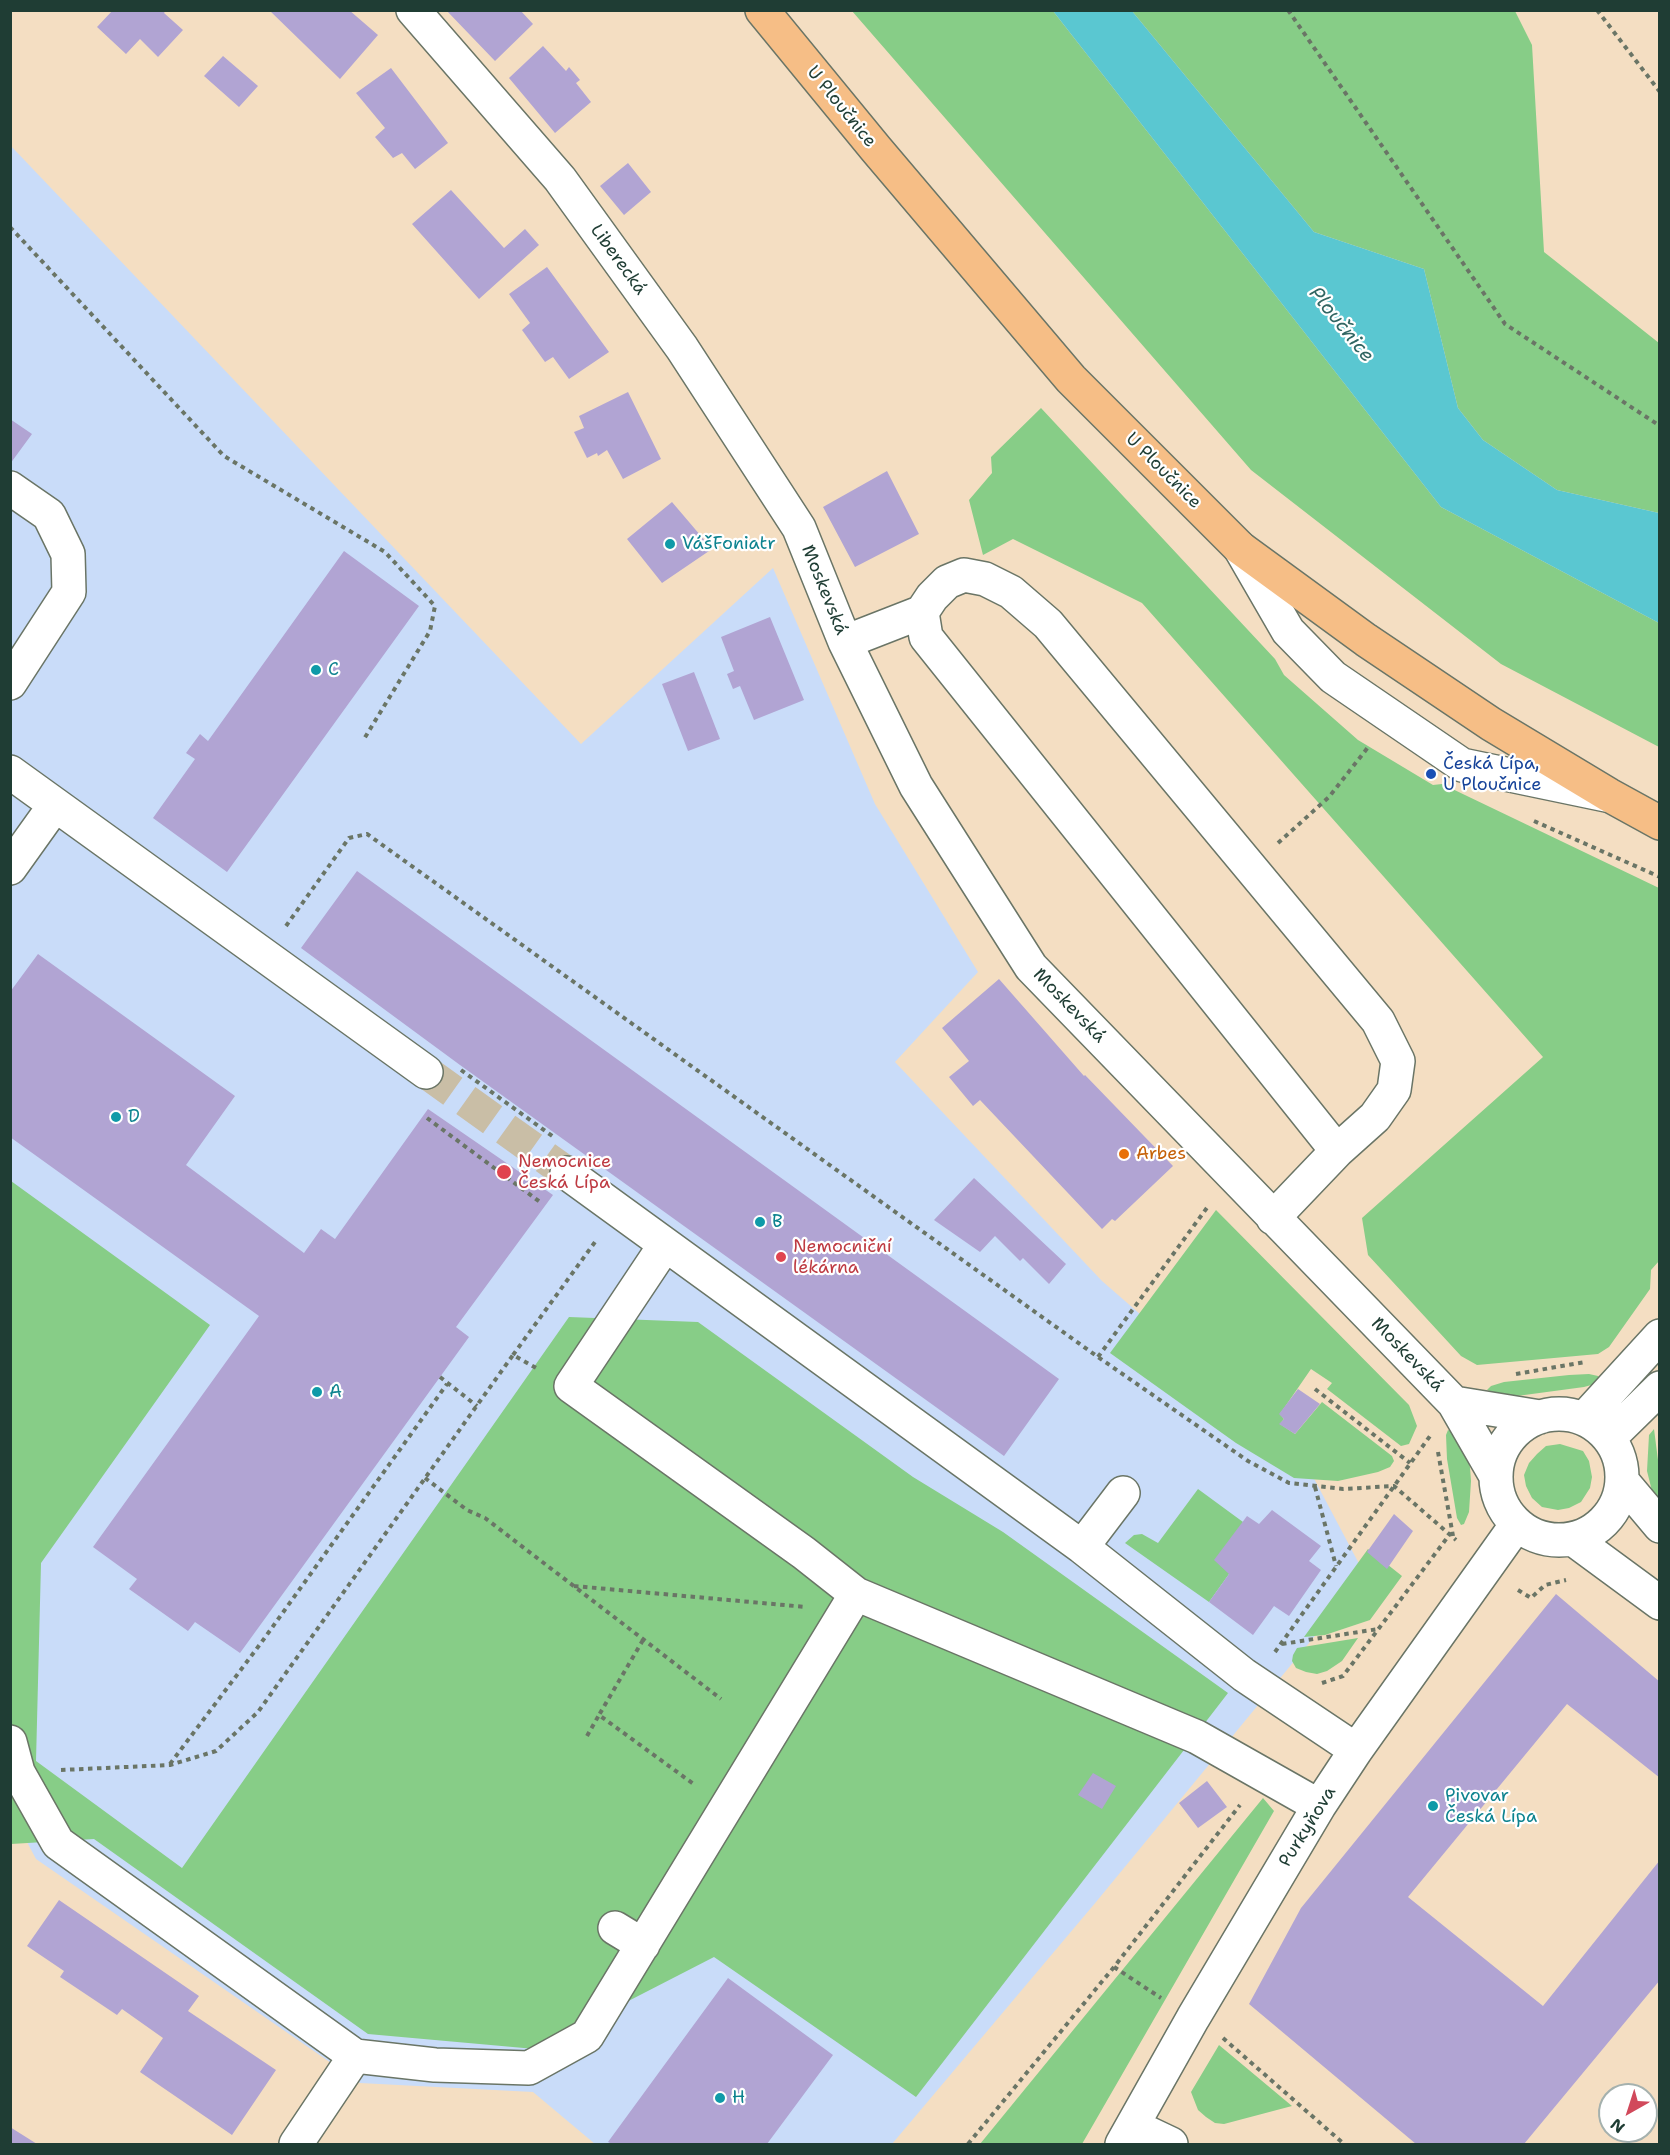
<!DOCTYPE html>
<meta charset="utf-8">
<style>
body{margin:0}
#map{position:relative;width:1670px;height:2155px;overflow:hidden;background:#f4dec2;font-family:"Shantell Sans",sans-serif}
canvas{display:block}
.frame{position:absolute;inset:0;border:12px solid #1f3d34;pointer-events:none}
.north{position:absolute;left:1598px;top:2083px;width:60px;height:60px;box-sizing:border-box;background:#fff;border:2px solid #a5b1ae;border-radius:50%;rotate:219deg;font-size:16px;font-weight:700;line-height:24px;text-align:center;color:#1f3d34}
.north::after{content:'';display:block;margin:auto;width:21px;height:27px;background:#d1495b;clip-path:polygon(50% 0,100% 100%,50% 72%,0 100%)}
</style>
<div id="map">
<canvas width="1670" height="2155"></canvas>
<div class="frame"></div>
<div class="north">N</div>
</div>
<script>
const ctx = document.querySelector('canvas').getContext('2d');
ctx.lineJoin = 'round';
function paint(path, color) {
  ctx.fillStyle = color;
  ctx.fill(path, 'evenodd');
}
function poly(rows) {
  const path = new Path2D();
  for (const r of rows) {
    if (r.length === 3) {
      path.moveTo(r[0] + r[2], r[1]);
      path.arc(r[0], r[1], r[2], 0, 2 * Math.PI);
      continue;
    }
    path.moveTo(r[0], r[1]);
    for (let i = 2; i < r.length; i += 2) path.lineTo(r[i], r[i + 1]);
  }
  return path;
}
function stroke(path, color, width, dash) {
  ctx.strokeStyle = color;
  ctx.lineWidth = width;
  ctx.lineCap = dash ? 'butt' : 'round';
  ctx.setLineDash(dash || []);
  ctx.stroke(path);
}
function write(font, color, halo, rows, align = 'center') {
  ctx.font = font + ' "Shantell Sans",sans-serif';
  ctx.lineWidth = 4.5;
  ctx.setLineDash([]);
  ctx.textBaseline = 'middle';
  ctx.strokeStyle = halo;
  ctx.fillStyle = color;
  for (const [text, x, y, turn = 0] of rows) {
    ctx.save();
    ctx.translate(x, y);
    ctx.rotate((+turn || 0) * Math.PI / 180);
    ctx.textAlign = isNaN(turn) ? turn : align;
    if (halo) ctx.strokeText(text, 0, 0);
    ctx.fillText(text, 0, 0);
    ctx.restore();
  }
}
const built = poly([
 [10,145,581,744,773,568,875,804,978,972,895,1062,1102,1281,1301,1454,1365,1575,1096,1902,892,2144,595,2144,533,2092,360,2083,36,1859,11,1812]
]);
const green = poly([
 [852,11,1053,11,1441,507,1659,623,1659,747,1501,664,1251,470],
 [1132,11,1515,11,1532,45,1544,252,1659,343,1659,513,1557,490,1483,440,1458,408,1424,269,1314,232],
 [1041,408,1275,659,1284,675,1358,740,1433,785,1442,784,1659,888,1659,1261,1651,1270,1650,1289,1609,1347,1598,1354,1477,1365,1461,1356,1368,1255,1362,1218,1543,1057,1142,603,1013,539,983,555,969,500,992,473,991,457],
 [11,1181,210,1325,41,1563,36,1761,182,1868,569,1317,698,1322,913,1477,1003,1532,1228,1693,916,2097,714,1957,535,2049,368,2034,94,1839,11,1844],
 [1216,1210,1409,1405,1417,1426,1409,1444,1401,1446,1327,1389,1332,1383,1311,1369,1280,1414,1284,1419,1280,1424,1295,1434,1322,1402,1392,1456,1394,1461,1390,1467,1378,1472,1338,1481,1294,1478,1236,1443,1110,1353],
 [1589,1374,1598,1376,1601,1380,1595,1384,1584,1387,1517,1396,1501,1395,1487,1390,1491,1386,1504,1382,1569,1375],
 [1654,1429,1659,1468,1659,1507,1654,1499,1647,1471,1649,1435],
 [1448,1430,1453,1432,1465,1451,1470,1467,1471,1481,1469,1512,1464,1524,1461,1525,1457,1518,1447,1459,1446,1435],
 [1560,1444,1583,1451,1589,1461,1592,1477,1590,1488,1581,1502,1569,1508,1558,1510,1542,1507,1532,1498,1526,1486,1524,1475,1529,1463,1537,1454,1546,1446],
 [1198,1489,1243,1522,1229,1574,1209,1602,1125,1543,1134,1535,1142,1534,1158,1543],
 [1368,1549,1402,1576,1370,1620,1325,1635,1304,1637],
 [1358,1638,1342,1661,1327,1671,1317,1674,1306,1672,1296,1668,1292,1661,1293,1655,1297,1648],
 [1263,1798,1274,1811,1082,2144,980,2144],
 [1219,2045,1292,2106,1224,2124,1215,2123,1206,2117,1198,2110,1191,2092]
]);
const water = poly([
 [1053,11,1132,11,1314,232,1424,269,1458,408,1483,440,1557,490,1659,513,1659,623,1441,507]
]);
const building = poly([
 [113,10,166,10,164,13,183,30,158,57,140,39,126,54,97,27],
 [269,10,349,10,378,35,340,79],
 [446,10,520,10,533,24,495,61],
 [543,46,566,71,569,67,580,80,576,83,591,102,555,133,509,78],
 [223,56,258,86,239,107,204,76],
 [391,68,448,143,415,169,402,153,393,158,375,137,385,128,356,93],
 [628,163,651,192,624,215,600,186],
 [451,190,504,248,525,229,539,245,479,299,412,224],
 [547,267,609,352,569,379,553,357,545,362,522,330,530,323,509,294],
 [628,392,661,459,623,479,607,450,598,456,597,453,587,458,574,432,584,428,579,416],
 [10,419,32,434,10,464],
 [887,471,919,534,855,567,823,507],
 [672,502,712,549,662,583,627,539],
 [344,551,419,606,227,872,153,818,195,759,186,753,200,734,208,741],
 [770,617,804,700,754,720,740,686,733,689,727,674,734,671,721,637],
 [694,672,720,739,688,751,662,684],
 [357,871,1059,1379,1004,1456,460,1065,301,948],
 [38,954,235,1096,186,1165,304,1253,321,1229,335,1239,428,1109,553,1195,456,1327,469,1337,240,1653,195,1622,188,1631,129,1589,137,1579,93,1547,259,1316,10,1137,10,992],
 [999,979,1084,1076,1085,1075,1173,1166,1115,1221,1112,1219,1102,1229,980,1100,973,1106,949,1077,969,1061,942,1028],
 [974,1178,1066,1264,1049,1284,1023,1258,1020,1261,995,1236,980,1252,934,1220],
 [1298,1389,1320,1404,1295,1434,1279,1424,1284,1419,1279,1414],
 [1272,1510,1321,1546,1309,1561,1321,1570,1289,1616,1274,1606,1253,1635,1209,1602,1229,1574,1214,1560,1247,1516,1259,1524],
 [1394,1514,1413,1531,1387,1569,1367,1552],
 [1556,1594,1660,1682,1660,1778,1567,1704,1408,1897,1543,2006,1660,1860,1660,1980,1524,2144,1416,2144,1249,2004,1301,1908],
 [1093,1773,1116,1786,1102,1809,1078,1795],
 [1207,1781,1227,1807,1198,1828,1179,1803],
 [59,1900,199,1996,188,2011,276,2070,232,2135,140,2072,163,2038,122,2009,117,2015,60,1977,64,1971,27,1946],
 [728,1978,833,2055,767,2144,612,2144,608,2142],
 [10,2127,37,2144,10,2144]
]);
const minorTunnel = poly([
 [426,1072,567,1173]
]);
const path = poly([
 [1288,10,1505,324,1660,426],
 [1597,10,1660,92],
 [10,227,224,456,385,552,435,606,430,631,364,739],
 [1534,821,1660,877],
 [1278,843,1329,797,1369,746],
 [286,926,349,838,367,834,1098,1357,1248,1461,1289,1483,1343,1489,1394,1486,1456,1540],
 [461,1070,555,1138],
 [427,1118,540,1202],
 [513,1355,595,1242,592,1240],
 [1098,1357,1209,1205],
 [1516,1374,1585,1362],
 [440,1377,477,1406],
 [1315,1389,1410,1463],
 [1438,1452,1453,1536],
 [425,1478,467,1510,485,1518,721,1699],
 [1315,1487,1336,1566],
 [574,1586,806,1607],
 [1518,1590,1531,1598,1545,1585,1566,1580],
 [643,1640,599,1715,695,1785],
 [1282,1644,1378,1629],
 [1275,1652,1430,1436],
 [1322,1683,1343,1676,1450,1534],
 [587,1736,599,1715],
 [170,1764,261,1643,447,1384],
 [61,1770,170,1765,216,1751,258,1712,513,1355,538,1369],
 [1114,1967,1161,1998],
 [1223,2038,1344,2144],
 [968,2144,1114,1967,1240,1805]
]);
const minor = poly([
 [413,10,560,179,682,348,799,528,845,642,916,786,1031,967,1454,1403,1496,1476],
 [10,488,49,515,68,554,69,592,10,683],
 [1240,548,1288,631,1333,677,1462,765,1606,795],
 [845,642,922,612],
 [10,772,426,1072],
 [10,868,55,805],
 [567,1173,1082,1547,1244,1675,1356,1750],
 [1273,1218,1337,1151,1375,1117,1394,1090,1398,1061,1378,1021,1048,624,1011,592,985,579,964,575,947,582,932,597,922,612,926,637,1337,1151],
 [665,1245,571,1386,804,1553,856,1594,1197,1737,1319,1806],
 [1454,1403,1540,1417],
 [1559,1477,63],
 [1584,1419,1660,1336],
 [1609,1438,1660,1388],
 [1623,1482,1660,1526],
 [1573,1539,1660,1603],
 [1082,1547,1123,1493],
 [10,1742,18,1772,58,1843,355,2056,435,2065,529,2068,587,2036,856,1594],
 [615,1928,643,1945],
 [1133,2126,1171,2144],
 [296,2144,355,2056],
 [1122,2144,1193,2018,1319,1806,1356,1750,1517,1524]
]);
const major = poly([
 [762,10,876,149,1071,379,1240,548,1366,640,1491,724,1609,795,1660,823]
]);
const markers = [
 [670,544,6,"#0f9aa8"],
 [316,670,6,"#0f9aa8"],
 [1431,774,6,"#1a4fb4"],
 [116,1117,6,"#0f9aa8"],
 [1124,1154,6,"#e8710a"],
 [504,1172,8,"#e0444e"],
 [760,1222,6,"#0f9aa8"],
 [781,1257,6,"#e0444e"],
 [317,1392,6,"#0f9aa8"],
 [1433,1806,6,"#0f9aa8"],
 [720,2098,6,"#0f9aa8"]
];
const streetNames = [
 ["U Ploučnice",841,107,51],
 ["Liberecká",618,260,54],
 ["U Ploučnice",1163,471,45],
 ["Moskevská",824,590,68],
 ["Moskevská",1069,1006,46],
 ["Moskevská",1407,1355,46],
 ["Purkyňova",1308,1827,-58]
];
const cultureNames = [
 ["VášFoniatr",682,544],
 ["C",328,670],
 ["D",128,1117],
 ["B",772,1222],
 ["A",329,1392],
 ["Pivovar",1445,1796],
 ["Česká Lípa",1445,1817],
 ["H",732,2098]
];
const transitNames = [
 ["Česká Lípa,",1443,764],
 ["U Ploučnice",1443,785]
];
const foodNames = [
 ["Arbes",1136,1154]
];
const healthNames = [
 ["Nemocnice",518,1162],
 ["Česká Lípa",518,1183],
 ["Nemocniční",793,1247],
 ["lékárna",793,1268]
];
const waterNames = [
 ["Ploučnice",1341,325,51]
];
paint(built, '#c9dcf9');
paint(green, '#87cd87');
paint(water, '#5ac7d1');
paint(building, '#b1a4d3');
stroke(minorTunnel, '#c9bea6', 33, [33, 16]);
stroke(minor, '#6a7566', 36);
stroke(major, '#6a7566', 36);
stroke(path, '#6a7566', 4, [4.5, 4.5]);
stroke(minor, '#fff', 33);
stroke(major, '#f6be86', 33);
for (const [x, y, r, color] of markers) {
  const dot = new Path2D();
  dot.arc(x, y, r, 0, 2 * Math.PI);
  ctx.fillStyle = color;
  ctx.fill(dot);
  stroke(dot, '#fff', 2);
}
write('18px', '#1f3d34', '#fff', streetNames);
write('18px', '#0d838f', '#fff', cultureNames, 'left');
write('18px', '#164399', '#fff', transitNames, 'left');
write('18px', '#c56008', '#fff', foodNames, 'left');
write('18px', '#be3a42', '#fff', healthNames, 'left');
write('italic 20px', '#316663', '#fff', waterNames);
</script>
